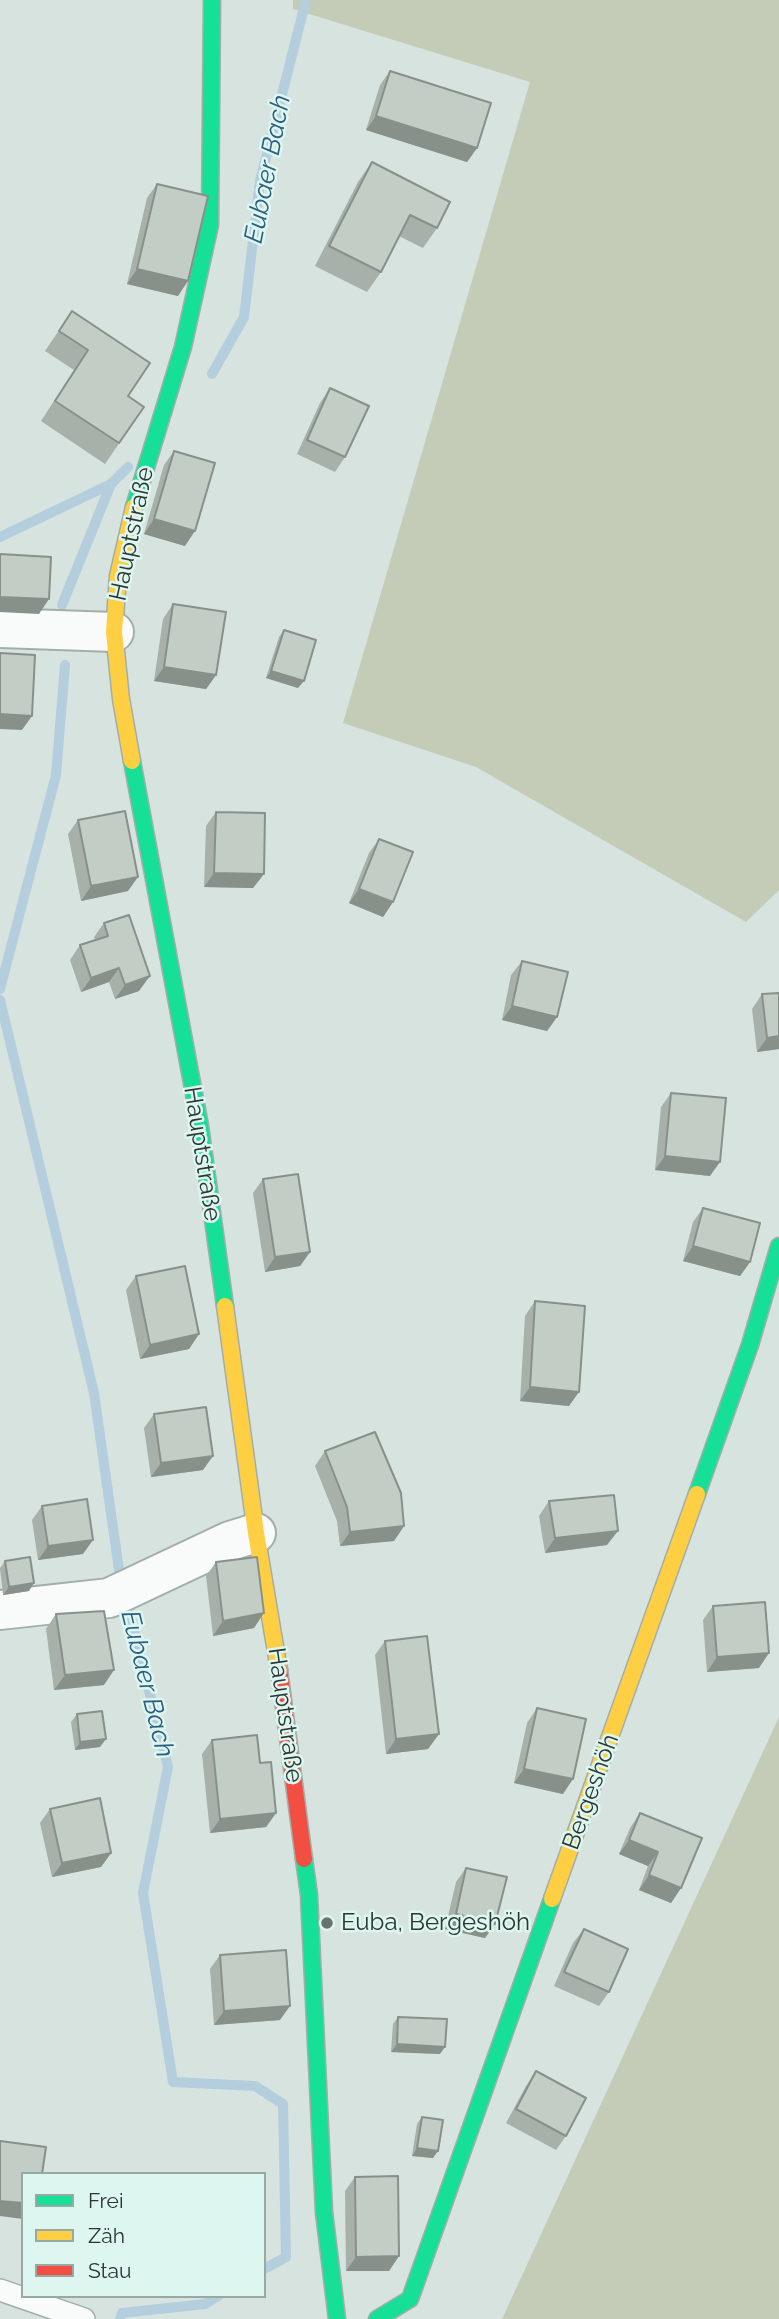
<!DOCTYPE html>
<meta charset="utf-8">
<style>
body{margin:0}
#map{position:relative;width:779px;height:2319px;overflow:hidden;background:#d6e3df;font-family:Raleway,sans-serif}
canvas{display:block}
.legend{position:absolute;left:21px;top:2172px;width:245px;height:126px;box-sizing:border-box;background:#ddf6ef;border:2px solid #96a9a4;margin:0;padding:9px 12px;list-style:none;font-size:21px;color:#2c3633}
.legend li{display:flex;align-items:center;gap:14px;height:35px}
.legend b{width:35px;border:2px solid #96a9a4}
</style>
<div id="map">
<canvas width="779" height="2319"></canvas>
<ul class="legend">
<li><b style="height:9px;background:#16e098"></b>Frei</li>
<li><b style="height:9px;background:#ffcf43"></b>Zäh</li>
<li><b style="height:9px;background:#f24e42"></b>Stau</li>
</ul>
</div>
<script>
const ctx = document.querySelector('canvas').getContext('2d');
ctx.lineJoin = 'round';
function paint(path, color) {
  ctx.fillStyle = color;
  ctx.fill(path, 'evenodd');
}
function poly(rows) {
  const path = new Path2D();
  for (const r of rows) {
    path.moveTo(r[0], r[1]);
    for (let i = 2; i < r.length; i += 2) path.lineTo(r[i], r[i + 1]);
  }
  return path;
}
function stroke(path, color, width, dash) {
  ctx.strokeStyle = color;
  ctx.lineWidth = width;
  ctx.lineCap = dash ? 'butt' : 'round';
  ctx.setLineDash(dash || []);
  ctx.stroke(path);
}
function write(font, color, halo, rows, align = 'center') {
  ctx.font = font + ' Raleway,sans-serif';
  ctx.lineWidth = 5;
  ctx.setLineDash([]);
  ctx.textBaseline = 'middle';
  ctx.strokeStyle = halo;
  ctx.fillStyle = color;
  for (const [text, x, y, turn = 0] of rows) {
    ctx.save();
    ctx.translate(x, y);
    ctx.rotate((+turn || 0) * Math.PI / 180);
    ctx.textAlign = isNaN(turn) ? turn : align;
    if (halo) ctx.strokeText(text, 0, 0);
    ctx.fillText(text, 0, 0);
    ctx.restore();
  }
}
const green = poly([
 [293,0,779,0,779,890,746,922,476,767,343,723,530,82,293,9],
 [779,1717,779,2319,502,2319]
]);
const stream = poly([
 [212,374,244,317,260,181,306,0],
 [0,537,111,484],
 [62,605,111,484,128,467],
 [0,989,56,775,65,665],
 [0,1000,94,1393,119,1570,168,1767,143,1893,173,2082,255,2086,283,2104,286,2257,264,2269],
 [120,2319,122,2313,205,2304,218,2296]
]);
const lane = poly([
 [0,2290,84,2319]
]);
const street = poly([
 [0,628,114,632],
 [0,1610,109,1598,230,1541,256,1533]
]);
const fast = poly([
 [134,507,183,347,210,225,212,0],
 [132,761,200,1126,225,1306],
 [697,1494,750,1345,779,1246],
 [304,1859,309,1895,324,2212,337,2319],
 [377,2319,410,2299,552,1899]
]);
const slow = poly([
 [132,761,121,699,114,632,118,576,134,507],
 [225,1306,256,1533,279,1670],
 [552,1899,697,1494]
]);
const jam = poly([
 [279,1670,304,1859]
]);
const wall = poly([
 [390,71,477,148,467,162,366,130,380,85],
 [372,162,437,228,423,248,399,236,381,272,367,292,315,266,358,182],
 [157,184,178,296,127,284,147,198],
 [72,311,128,396,144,407,105,464,41,421,74,370,45,351],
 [330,388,345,457,335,472,297,454,320,403],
 [174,451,185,546,144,534,164,465],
 [173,604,216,675,206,689,154,681,163,619],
 [284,630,298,688,266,678,279,637],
 [216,812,264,874,253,888,204,887,206,826],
 [78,820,128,891,81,901,68,834],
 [379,839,393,902,383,917,349,903,369,853],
 [104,923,139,991,115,999,109,982,81,992,70,960,80,945,95,940,94,937],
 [522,961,557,1017,547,1031,502,1020,511,975],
 [779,993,779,1049,757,1052,752,1009,762,994],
 [671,1093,710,1176,655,1170,661,1107],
 [263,1179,310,1252,300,1266,265,1272,253,1193],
 [703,1208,750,1262,740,1276,683,1261,693,1222],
 [136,1276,199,1334,189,1349,140,1359,126,1290],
 [535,1301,569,1406,520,1401,525,1316],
 [154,1414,203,1470,151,1477,144,1428],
 [325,1451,404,1526,394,1541,340,1546,337,1521,315,1466],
 [549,1501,607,1545,545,1553,539,1516],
 [42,1506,83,1554,38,1560,32,1520],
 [5,1561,29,1591,3,1595,0,1568],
 [216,1562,254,1628,213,1636,206,1576],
 [713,1606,759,1668,707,1672,703,1620],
 [56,1614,104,1685,54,1690,46,1629],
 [385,1641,439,1734,428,1749,386,1754,375,1655],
 [537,1708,563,1794,514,1783,527,1723],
 [77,1714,100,1747,75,1750,71,1722],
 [212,1740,260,1763,276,1813,266,1827,210,1833,202,1754],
 [50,1809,111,1853,101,1867,52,1877,40,1823],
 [640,1813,681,1888,671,1903,639,1890,648,1866,619,1854,630,1828],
 [466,1868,495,1924,485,1938,445,1929,456,1882],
 [584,1929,609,1992,599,2006,554,1986,573,1943],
 [220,1955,280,2020,214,2025,210,1969],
 [398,2017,440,2054,391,2052,393,2024],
 [536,2071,566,2136,556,2150,506,2123,526,2086],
 [422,2117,433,2158,412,2156,417,2124],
 [355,2177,399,2256,389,2271,346,2271,345,2191]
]);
const shadedWall = poly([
 [376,116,477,148,467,162,366,130],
 [137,269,188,281,178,296,127,284],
 [154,519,195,531,185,546,144,534],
 [0,597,49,599,39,614,0,612],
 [164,667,216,675,206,689,154,681],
 [271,671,304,681,298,688,266,678],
 [0,714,32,716,22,730,0,729],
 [214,873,264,874,253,888,204,887],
 [138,877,128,891,81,901,91,886],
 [359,889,393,902,383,917,349,903],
 [119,968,109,982,81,992,91,978],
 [150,976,139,991,115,999,125,985],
 [512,1006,557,1017,547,1031,502,1020],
 [779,1036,779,1049,757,1052,767,1038],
 [665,1156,720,1162,710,1176,655,1170],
 [693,1246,750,1262,740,1276,683,1261],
 [310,1252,300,1266,265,1272,275,1257],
 [199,1334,189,1349,140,1359,150,1345],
 [530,1387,579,1392,569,1406,520,1401],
 [213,1456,203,1470,151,1477,161,1463],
 [404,1526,394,1541,340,1546,350,1532],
 [618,1531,607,1545,545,1553,555,1538],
 [93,1540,83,1554,38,1560,48,1546],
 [34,1583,29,1591,3,1595,9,1587],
 [264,1613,254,1628,213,1636,223,1621],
 [769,1653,759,1668,707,1672,717,1657],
 [114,1670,104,1685,54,1690,65,1675],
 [439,1734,428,1749,386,1754,396,1739],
 [106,1739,100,1747,75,1750,80,1742],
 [524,1769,573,1779,563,1794,514,1783],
 [276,1813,266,1827,210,1833,220,1819],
 [629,1840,658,1852,648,1866,619,1854],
 [111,1853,101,1867,52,1877,62,1863],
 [649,1875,681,1888,671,1903,639,1890],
 [456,1914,495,1924,485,1938,445,1929],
 [290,2006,280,2020,214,2025,224,2011],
 [397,2044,445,2047,440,2054,391,2052],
 [417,2148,438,2151,433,2158,412,2156],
 [0,2201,23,2203,23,2219,0,2216],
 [399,2256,389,2271,346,2271,356,2257]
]);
const building = poly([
 [390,71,491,103,477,148,376,116,390,71],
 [372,162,450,202,437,228,410,215,381,272,329,246,372,162],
 [157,184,208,196,188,281,137,269,157,184],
 [72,311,150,363,128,396,144,407,119,443,55,401,88,350,59,331,72,311],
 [330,388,369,406,345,457,307,440,330,388],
 [174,451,215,463,195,531,154,519,174,451],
 [0,554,51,557,49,599,0,597,0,554],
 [173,604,226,612,216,675,164,667,173,604],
 [284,630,316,640,304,681,271,671,284,630],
 [0,653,35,655,32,716,0,714,0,653],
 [125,811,138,877,91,886,78,820,125,811],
 [216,812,265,813,264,874,214,873,216,812],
 [379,839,413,852,393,902,359,889,379,839],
 [129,915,150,976,125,985,119,968,91,978,80,945,108,936,104,923,129,915],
 [522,961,568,972,557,1017,512,1006,522,961],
 [779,993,779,1036,767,1038,762,994,779,993],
 [671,1093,726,1098,720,1162,665,1156,671,1093],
 [298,1174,310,1252,275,1257,263,1179,298,1174],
 [703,1208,760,1223,750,1262,693,1246,703,1208],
 [185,1266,199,1334,150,1345,136,1276,185,1266],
 [535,1301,585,1306,579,1392,530,1387,535,1301],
 [206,1407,213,1456,161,1463,154,1414,206,1407],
 [375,1432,401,1493,404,1526,350,1532,347,1507,325,1451,375,1432],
 [614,1495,618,1531,555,1538,549,1501,614,1495],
 [87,1499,93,1540,48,1546,42,1506,87,1499],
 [30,1557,34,1583,9,1587,5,1561,30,1557],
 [257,1557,264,1613,223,1621,216,1562,257,1557],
 [765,1602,769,1653,717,1657,713,1606,765,1602],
 [104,1611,114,1670,65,1675,56,1614,104,1611],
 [427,1636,439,1734,396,1739,385,1641,427,1636],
 [537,1708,586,1719,573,1779,524,1769,537,1708],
 [102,1711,106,1739,80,1742,77,1714,102,1711],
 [257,1735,260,1763,271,1762,276,1813,220,1819,212,1740,257,1735],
 [100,1798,111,1853,62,1863,50,1809,100,1798],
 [640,1813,702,1838,681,1888,649,1875,658,1852,629,1840,640,1813],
 [466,1868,507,1877,495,1924,456,1914,466,1868],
 [584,1929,628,1949,609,1992,564,1972,584,1929],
 [286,1950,290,2006,224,2011,220,1955,286,1950],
 [398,2017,447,2019,445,2047,397,2044,398,2017],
 [536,2071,586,2098,566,2136,516,2109,536,2071],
 [422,2117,443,2120,438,2151,417,2148,422,2117],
 [0,2141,46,2147,42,2174,23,2174,23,2203,0,2201,0,2141],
 [398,2176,399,2256,356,2257,355,2177,398,2176]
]);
const markers = [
 [327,1923,7,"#68736f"]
];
const streetNames = [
 ["Hauptstraße",132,534,-78],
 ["Hauptstraße",202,1154,81],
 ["Hauptstraße",285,1715,82],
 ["Bergeshöh",591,1792,-70]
];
const poiNames = [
 ["Euba, Bergeshöh",341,1923]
];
const waterNames = [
 ["Eubaer Bach",268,169,-79],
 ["Eubaer Bach",147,1684,76]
];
paint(green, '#c4ccb7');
stroke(stream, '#b4cede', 10);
stroke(lane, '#a3aeab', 24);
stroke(street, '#a3aeab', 42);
stroke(fast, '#a3aeab', 19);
stroke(slow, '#a3aeab', 19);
stroke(jam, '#a3aeab', 19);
stroke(lane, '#f9fbfa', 21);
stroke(street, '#f9fbfa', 38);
stroke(fast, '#16e098', 16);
stroke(slow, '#ffcf43', 16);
stroke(jam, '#f24e42', 16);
paint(wall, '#a7b0a9');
paint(shadedWall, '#88908a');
paint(building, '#c2cdc5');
stroke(building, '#88908a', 2);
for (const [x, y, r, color] of markers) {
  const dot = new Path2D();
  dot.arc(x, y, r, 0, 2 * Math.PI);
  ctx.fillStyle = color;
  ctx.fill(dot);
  stroke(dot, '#ddf6ef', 2.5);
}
write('24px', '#2c3633', '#ddf6ef', streetNames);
write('24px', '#2c3633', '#ddf6ef', poiNames, 'left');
write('italic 26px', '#2a5d80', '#ddf6ef', waterNames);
</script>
